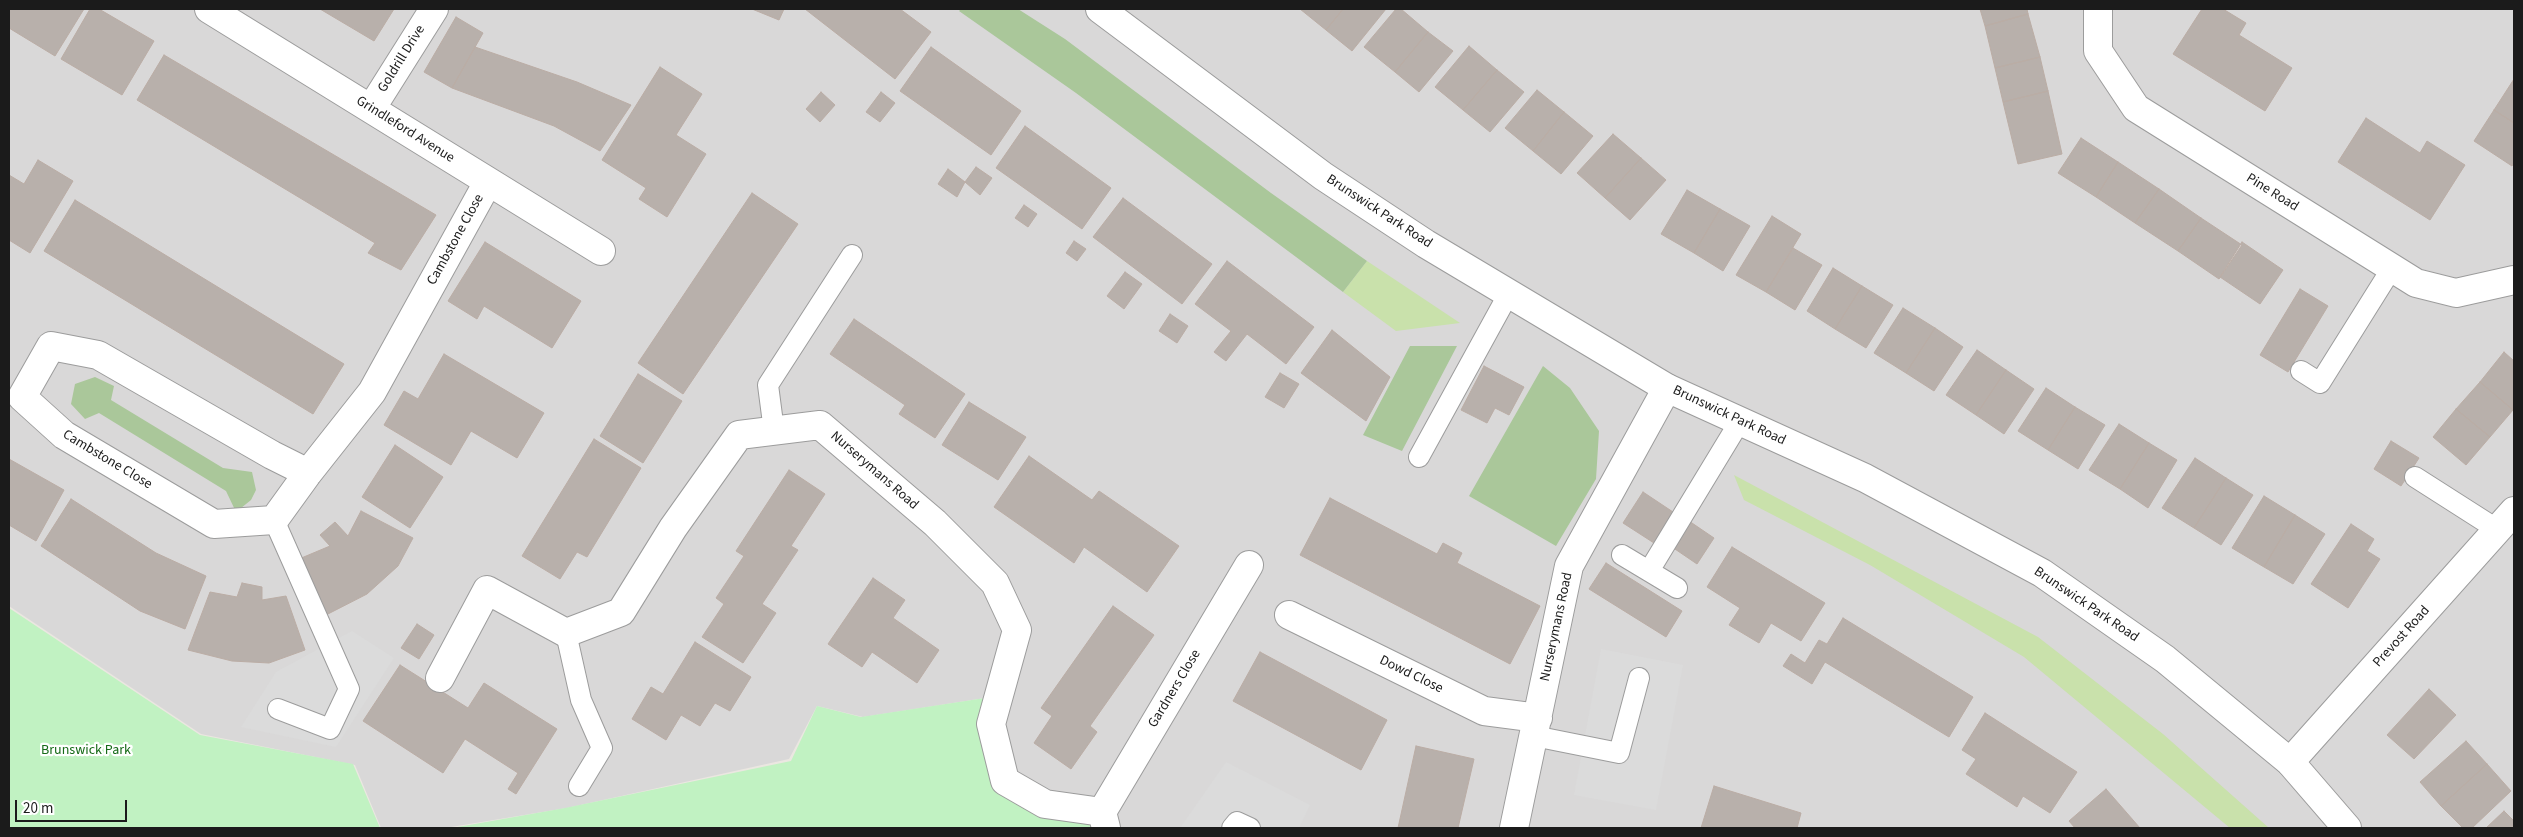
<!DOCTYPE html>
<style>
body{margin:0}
#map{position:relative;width:2523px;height:837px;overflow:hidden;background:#ebe7e1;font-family:"Source Sans 3",sans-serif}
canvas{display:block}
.frame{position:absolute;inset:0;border:10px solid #1b1b1b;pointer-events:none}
.scale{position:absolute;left:15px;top:800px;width:112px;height:22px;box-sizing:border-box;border:2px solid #1b1b1b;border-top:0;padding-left:6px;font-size:15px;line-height:18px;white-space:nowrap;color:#1b1b1b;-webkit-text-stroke:4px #fff;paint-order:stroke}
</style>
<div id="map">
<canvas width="2523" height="837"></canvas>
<div class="frame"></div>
<div class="scale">20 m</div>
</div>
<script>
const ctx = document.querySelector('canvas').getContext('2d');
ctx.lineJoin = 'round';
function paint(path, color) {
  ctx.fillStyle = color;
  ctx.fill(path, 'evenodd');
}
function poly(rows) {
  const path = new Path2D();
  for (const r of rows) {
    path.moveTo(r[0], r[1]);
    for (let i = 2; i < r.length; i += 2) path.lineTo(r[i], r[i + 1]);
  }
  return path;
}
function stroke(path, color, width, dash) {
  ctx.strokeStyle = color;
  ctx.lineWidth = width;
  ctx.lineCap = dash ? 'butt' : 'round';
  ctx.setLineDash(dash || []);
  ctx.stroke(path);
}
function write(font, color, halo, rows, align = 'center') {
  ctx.font = font + ' "Source Sans 3",sans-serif';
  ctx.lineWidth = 4.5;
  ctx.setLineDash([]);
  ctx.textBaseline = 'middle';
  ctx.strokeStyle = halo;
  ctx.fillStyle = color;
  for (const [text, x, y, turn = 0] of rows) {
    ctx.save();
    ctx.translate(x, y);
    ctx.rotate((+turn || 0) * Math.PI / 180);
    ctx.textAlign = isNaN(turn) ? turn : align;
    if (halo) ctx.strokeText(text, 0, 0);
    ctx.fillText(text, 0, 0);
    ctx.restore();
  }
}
const residential = poly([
 [9,9,2514,9,2514,828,1107,828,1005,780,998,696,863,717,817,706,789,759,567,808,445,828,381,828,355,765,201,734,9,606]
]);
const grass = poly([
 [1367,261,1460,323,1396,331,1343,292],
 [1734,475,2038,637,2163,734,2269,828,2230,828,2024,657,1870,565,1744,500]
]);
const forest = poly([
 [961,9,1018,9,1065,39,1271,193,1367,261,1343,292,1076,93,959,11],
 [1410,346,1457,346,1402,451,1363,435],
 [1543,366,1570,388,1599,431,1596,479,1556,546,1469,496],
 [95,377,114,386,111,400,223,468,252,472,256,490,251,500,236,512,226,491,99,413,85,419,71,404,75,384]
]);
const park = poly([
 [9,608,200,735,353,764,380,828,9,828],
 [998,696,1005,783,1105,828,452,828,565,808,791,761,817,706,861,717]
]);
const parking = poly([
 [352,631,394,658,336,747,241,727,276,672],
 [1601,649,1683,665,1656,810,1574,795],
 [1226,762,1310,805,1299,828,1180,828]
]);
const building = poly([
 [9,9,84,9,55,56,9,28,9,9],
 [90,9,99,9,154,41,122,95,61,59,90,9],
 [320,9,394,9,374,41,320,9],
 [752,9,784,9,779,20,752,9],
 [805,9,900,9,931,32,895,79,805,9],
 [1300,9,1343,9,1326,30,1300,9],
 [1343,9,1386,9,1352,51,1326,30,1343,9],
 [1396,9,1401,9,1428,32,1395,72,1364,47,1396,9],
 [1980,9,2027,9,2028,14,1985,26,1980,9],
 [2202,9,2223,9,2246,23,2239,35,2292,68,2265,111,2173,54,2202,9],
 [2028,14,2040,57,1995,68,1985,26,2028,14],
 [456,17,483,33,452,88,424,72,456,17],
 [1428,32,1453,51,1419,92,1395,72,1428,32],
 [1469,46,1497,70,1463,110,1435,87,1469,46],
 [475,47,577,82,631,105,600,151,554,126,452,88,475,47],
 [931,47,1021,111,991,155,900,91,931,47],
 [164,55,436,215,401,270,368,253,375,243,137,100,164,55],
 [2040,57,2048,91,2003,102,1995,68,2040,57],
 [660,67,702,94,676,135,706,154,667,217,639,199,646,188,602,160,660,67],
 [1497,70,1524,92,1490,132,1463,110,1497,70],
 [2514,79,2514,123,2494,110,2514,79],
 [1537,90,1564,112,1533,151,1505,128,1537,90],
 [2048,91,2062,154,2018,164,2003,102,2048,91],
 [821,92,835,105,820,122,806,109,821,92],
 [881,92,895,103,880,122,866,112,881,92],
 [2494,110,2514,123,2514,162,2512,166,2474,141,2494,110],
 [1564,112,1593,136,1561,174,1533,151,1564,112],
 [2366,118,2420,153,2427,141,2465,165,2430,220,2338,162,2366,118],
 [1025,126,1111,188,1082,229,996,168,1025,126],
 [1613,134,1641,158,1605,198,1577,173,1613,134],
 [2081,138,2118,162,2096,197,2058,173,2081,138],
 [1641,158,1666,180,1630,220,1605,198,1641,158],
 [38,160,73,181,30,253,9,240,9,175,24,184,38,160],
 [2118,162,2159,189,2135,223,2096,197,2118,162],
 [976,167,992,178,980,195,965,182,976,167],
 [948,169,965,182,957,197,938,184,948,169],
 [2159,189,2201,218,2178,251,2135,223,2159,189],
 [1687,190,1720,209,1694,253,1661,234,1687,190],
 [752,193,798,224,683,394,638,363,752,193],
 [1123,198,1212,264,1182,304,1093,237,1123,198],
 [75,200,344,364,313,414,44,251,75,200],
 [1024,205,1037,214,1028,227,1015,218,1024,205],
 [1720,209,1750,226,1723,271,1694,253,1720,209],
 [1772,216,1801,234,1766,292,1736,275,1772,216],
 [2201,218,2242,245,2219,279,2178,251,2201,218],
 [1074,241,1086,249,1077,261,1066,253,1074,241],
 [485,242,581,301,552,348,484,306,477,319,448,301,485,242],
 [2242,242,2283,270,2260,304,2220,277,2242,242],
 [1793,248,1822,265,1795,310,1766,292,1793,248],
 [1227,261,1314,327,1286,364,1247,334,1226,361,1214,352,1231,331,1195,304,1227,261],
 [1833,268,1862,286,1835,329,1807,311,1833,268],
 [1125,272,1142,284,1124,309,1107,296,1125,272],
 [1862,286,1893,305,1866,348,1835,329,1862,286],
 [2300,289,2328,306,2288,372,2260,355,2300,289],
 [1903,308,1935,328,1906,373,1874,353,1903,308],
 [1170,314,1188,326,1177,343,1159,331,1170,314],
 [854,319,965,394,935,438,899,414,905,405,830,354,854,319],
 [1935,328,1963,347,1934,391,1906,373,1935,328],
 [1332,330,1390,377,1366,421,1301,373,1332,330],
 [1977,350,2006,370,1976,415,1946,395,1977,350],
 [2504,352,2514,361,2513,410,2480,382,2504,352],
 [444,354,544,413,517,458,471,431,451,465,384,425,404,391,418,399,444,354],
 [1484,366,1524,387,1509,415,1495,408,1487,423,1461,410,1484,366],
 [2006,370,2034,389,2004,434,1976,415,2006,370],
 [1280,373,1299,384,1284,408,1265,397,1280,373],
 [638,374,682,401,643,463,600,436,638,374],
 [2480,382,2513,410,2490,437,2456,409,2480,382],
 [2046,388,2075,407,2048,450,2018,431,2046,388],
 [969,402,1026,437,998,480,942,445,969,402],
 [2075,407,2105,425,2078,469,2048,450,2075,407],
 [2456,409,2490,437,2466,465,2433,437,2456,409],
 [2119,424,2149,443,2120,489,2089,470,2119,424],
 [594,439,641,468,587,557,577,552,560,579,522,556,594,439],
 [2391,441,2419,458,2401,486,2374,469,2391,441],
 [2149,443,2177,460,2148,508,2120,489,2149,443],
 [395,445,443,477,410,528,362,497,395,445],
 [1029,456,1092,500,1099,491,1179,546,1147,592,1084,547,1074,563,994,507,1029,456],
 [2195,458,2226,478,2194,528,2162,508,2195,458],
 [9,459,64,490,36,541,9,525,9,459],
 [789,470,825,494,791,546,798,550,762,604,776,613,743,663,702,637,724,604,716,598,744,556,736,551,789,470],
 [2226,478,2253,495,2221,545,2194,528,2226,478],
 [1643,492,1673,512,1654,543,1623,523,1643,492],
 [2264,496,2295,515,2264,567,2232,548,2264,496],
 [1330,498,1437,554,1443,543,1462,553,1457,563,1540,606,1510,664,1300,555,1330,498],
 [71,499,156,553,206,576,185,629,140,611,41,546,71,499],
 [361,511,413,538,398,566,367,594,324,616,299,559,330,546,320,535,335,522,348,536,361,511],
 [2295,515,2325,534,2293,584,2264,567,2295,515],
 [1689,521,1714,538,1697,564,1672,547,1689,521],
 [2351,524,2374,539,2367,551,2380,559,2348,608,2311,584,2351,524],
 [1732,547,1825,603,1801,641,1771,623,1759,643,1729,625,1740,608,1707,587,1732,547],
 [1606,563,1682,611,1666,637,1589,589,1606,563],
 [873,578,905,600,893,618,939,650,917,683,872,652,862,667,828,644,873,578],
 [242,583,262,587,262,600,286,596,305,650,269,663,232,661,188,650,210,592,237,597,242,583],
 [1113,606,1154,635,1090,726,1097,732,1071,769,1034,743,1052,716,1041,708,1113,606],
 [1843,618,1973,697,1949,737,1825,662,1812,684,1783,666,1791,654,1805,663,1819,640,1827,644,1843,618],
 [417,624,434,635,419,659,401,648,417,624],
 [695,642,751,677,730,711,715,703,700,726,681,715,666,740,632,719,651,687,663,694,695,642],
 [1260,652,1387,720,1361,770,1233,701,1260,652],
 [400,665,468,708,484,683,557,729,516,794,508,789,518,773,465,739,443,773,363,721,400,665],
 [2429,689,2456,715,2414,759,2387,735,2429,689],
 [1985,713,2077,772,2050,813,2023,796,2017,807,1966,774,1976,759,1962,750,1985,713],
 [2466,741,2487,764,2441,806,2420,782,2466,741],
 [1416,746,1474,759,1458,828,1398,828,1416,746],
 [2487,764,2511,791,2472,828,2463,828,2441,806,2487,764],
 [1714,786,1801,813,1797,828,1701,828,1714,786],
 [2106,789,2140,828,2075,828,2069,821,2106,789],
 [2504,811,2514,821,2514,828,2486,828,2504,811]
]);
const service = poly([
 [2301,371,2320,383,2392,268],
 [774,431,768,385,852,255],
 [1419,457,1509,293],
 [2415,477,2498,530],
 [274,520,349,689,330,729,278,709],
 [1622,555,1677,588],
 [1649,571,1740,421],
 [566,633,581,700,602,748,579,786],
 [1534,736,1619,753,1639,678],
 [1232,828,1237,822,1250,828]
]);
const minor = poly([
 [209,9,601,251],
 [2098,9,2098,51,2136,108,2416,283,2456,293,2514,280],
 [371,109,434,9],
 [308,473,272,455,98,355,51,346,22,397,64,435,214,524,274,520,308,473,372,392,488,182],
 [1289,615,1484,711,1538,718],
 [440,678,487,590,566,633,621,612,673,528,739,435,820,425,935,523,995,583,1017,630,991,724,1005,781,1045,804,1102,812,1106,828],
 [2290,762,2514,511],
 [1102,812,1249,565],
 [1514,828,1569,566,1667,388]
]);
const tertiary = poly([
 [1100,9,1323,176,1426,244,1667,388,1865,478,2042,573,2165,659,2290,762,2347,828]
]);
const streetNames = [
 ["Goldrill Drive",402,59,-58],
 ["Grindleford Avenue",405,130,32],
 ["Pine Road",2272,193,32],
 ["Brunswick Park Road",1379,212,33],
 ["Cambstone Close",456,240,-61],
 ["Brunswick Park Road",1729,416,25],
 ["Cambstone Close",107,460,31],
 ["Nurserymans Road",874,471,41],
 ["Brunswick Park Road",2086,605,34],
 ["Nurserymans Road",1557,627,-78],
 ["Prevost Road",2402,637,-48],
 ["Dowd Close",1411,675,26],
 ["Gardners Close",1175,689,-59]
];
const parkNames = [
 ["Brunswick Park",86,751]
];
paint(residential, '#d9d8d8');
paint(grass, '#c9e1ab');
paint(forest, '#aac79a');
paint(park, '#c1f2c2');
paint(parking, '#dbdbdb');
paint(building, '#b8b0ab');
stroke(building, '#bbada5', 1);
stroke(service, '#9c9c9c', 22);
stroke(minor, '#9c9c9c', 30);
stroke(tertiary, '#9c9c9c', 30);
stroke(service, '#fff', 20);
stroke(minor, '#fff', 28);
stroke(tertiary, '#fff', 28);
write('14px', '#1b1b1b', '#fff', streetNames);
write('14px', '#166b18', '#fff', parkNames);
</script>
